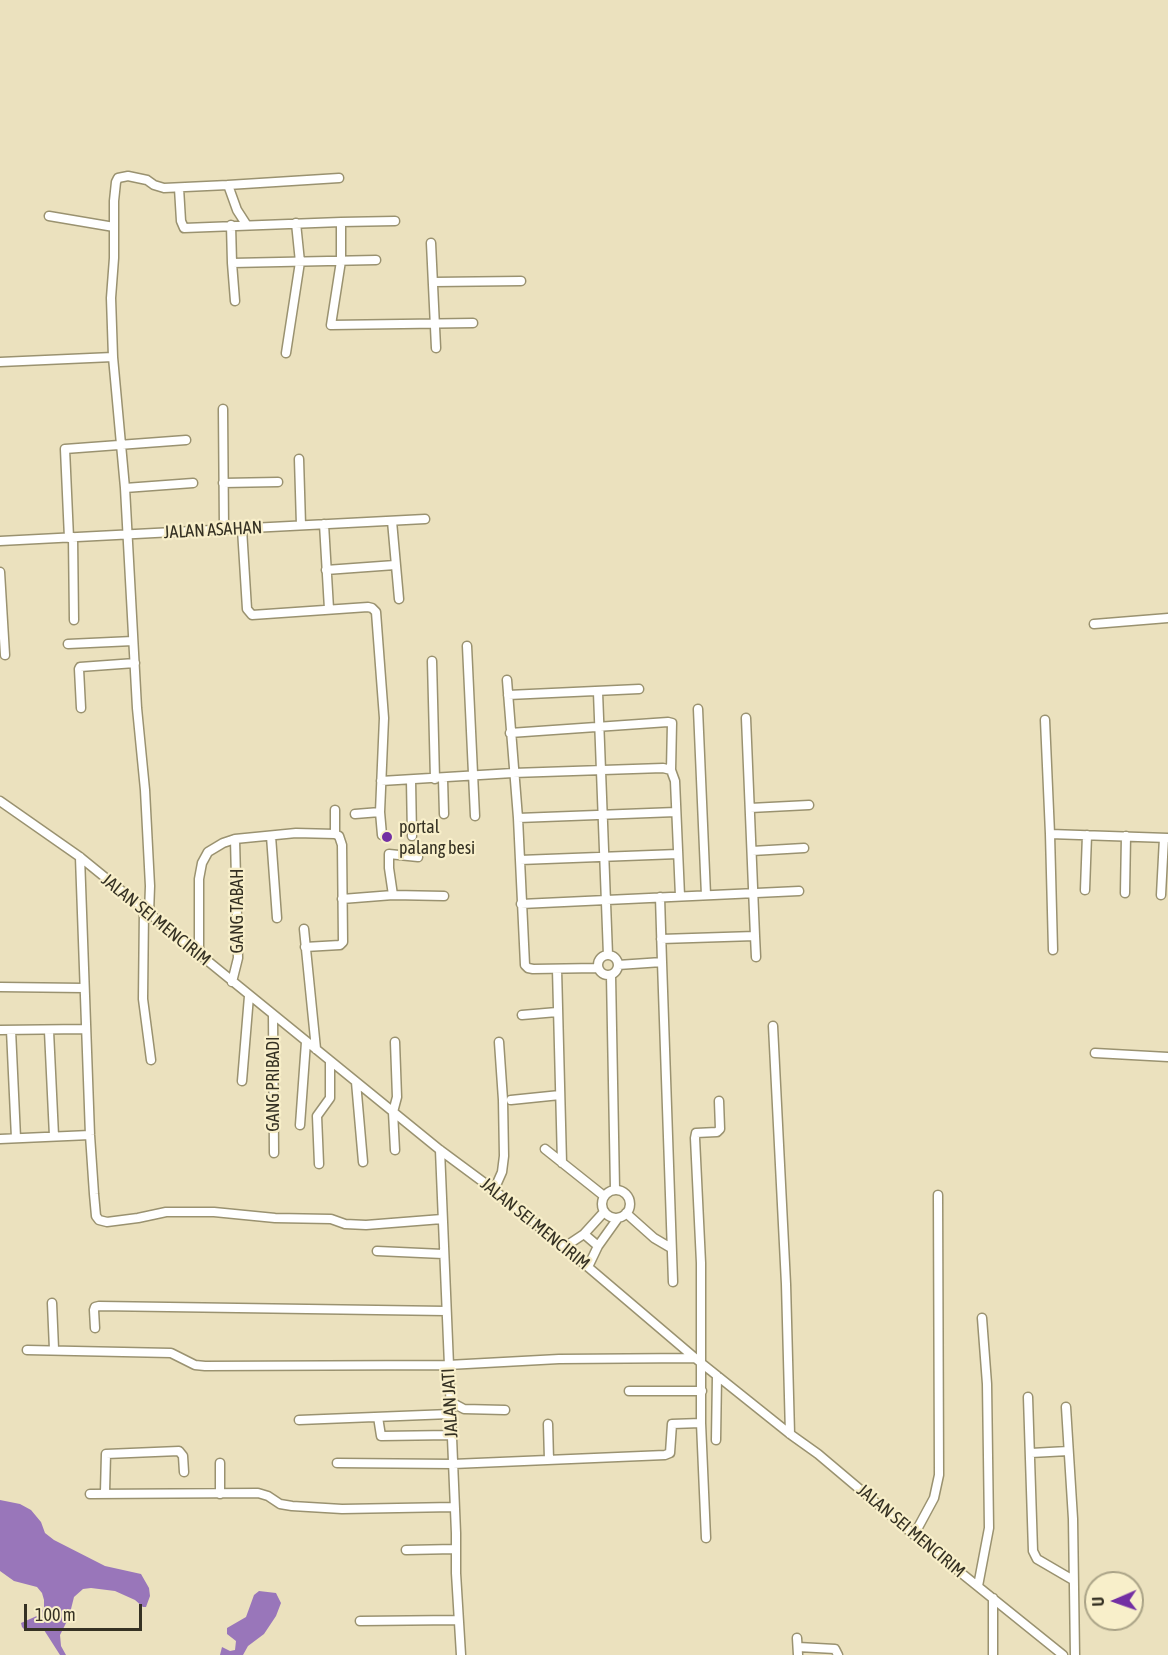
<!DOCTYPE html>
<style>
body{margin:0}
#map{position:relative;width:1168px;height:1655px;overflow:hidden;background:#ebe1be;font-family:"Asap Condensed",sans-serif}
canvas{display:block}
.north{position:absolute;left:1084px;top:1571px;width:60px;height:60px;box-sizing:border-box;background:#f8efca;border:2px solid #aaa387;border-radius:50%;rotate:268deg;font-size:16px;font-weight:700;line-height:24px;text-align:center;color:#353123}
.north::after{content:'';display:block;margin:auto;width:21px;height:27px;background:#732fa3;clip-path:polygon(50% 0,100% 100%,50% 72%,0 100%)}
.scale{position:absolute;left:24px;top:1604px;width:118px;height:27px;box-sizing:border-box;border:3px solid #353123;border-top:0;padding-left:8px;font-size:18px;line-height:21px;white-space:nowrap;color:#353123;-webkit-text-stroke:4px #f8efca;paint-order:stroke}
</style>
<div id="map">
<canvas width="1168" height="1655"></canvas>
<div class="north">U</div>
<div class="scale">100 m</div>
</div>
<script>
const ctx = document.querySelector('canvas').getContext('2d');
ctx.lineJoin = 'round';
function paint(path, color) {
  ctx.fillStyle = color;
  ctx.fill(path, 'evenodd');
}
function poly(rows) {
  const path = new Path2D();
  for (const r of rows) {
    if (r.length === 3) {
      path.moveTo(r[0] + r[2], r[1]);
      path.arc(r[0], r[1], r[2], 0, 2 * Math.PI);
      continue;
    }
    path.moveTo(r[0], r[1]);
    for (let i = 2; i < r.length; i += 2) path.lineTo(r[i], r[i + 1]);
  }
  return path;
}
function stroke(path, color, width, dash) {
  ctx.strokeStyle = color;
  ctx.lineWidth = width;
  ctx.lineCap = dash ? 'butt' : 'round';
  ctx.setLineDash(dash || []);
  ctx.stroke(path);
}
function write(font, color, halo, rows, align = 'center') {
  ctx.font = font + ' "Asap Condensed",sans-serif';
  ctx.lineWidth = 4.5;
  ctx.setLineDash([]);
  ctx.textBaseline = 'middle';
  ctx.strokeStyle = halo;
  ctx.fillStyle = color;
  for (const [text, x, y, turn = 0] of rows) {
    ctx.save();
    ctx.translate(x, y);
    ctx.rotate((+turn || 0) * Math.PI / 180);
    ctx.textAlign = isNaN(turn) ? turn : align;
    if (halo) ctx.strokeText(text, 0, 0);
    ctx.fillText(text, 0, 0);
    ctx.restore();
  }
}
const water = poly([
 [0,1500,20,1504,31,1510,41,1522,45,1533,54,1540,105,1566,141,1574,149,1588,150,1596,146,1607,143,1607,135,1600,115,1591,91,1588,83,1589,74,1597,69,1617,60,1635,61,1646,66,1655,60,1655,44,1630,40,1628,25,1630,22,1627,21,1623,39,1615,44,1608,44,1600,42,1593,37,1587,14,1581,0,1571],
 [259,1591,276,1593,281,1603,276,1616,264,1634,248,1646,243,1655,220,1655,222,1647,230,1651,235,1650,236,1641,227,1634,227,1628,246,1617,254,1595]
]);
const minor = poly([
 [228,185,339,178],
 [179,188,181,221,184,228,341,222,341,261,331,325,473,323],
 [49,216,114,227],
 [341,222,395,221],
 [231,225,232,263,376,260],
 [431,243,436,348],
 [232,263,235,301],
 [434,282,521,281],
 [286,353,300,262,296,223],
 [0,362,113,357],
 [223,409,224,529],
 [299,459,301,525],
 [223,483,278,482],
 [125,488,193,483],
 [392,521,399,599],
 [324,524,329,609],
 [242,529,247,609,252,615,368,607,372,608,376,612,384,718,380,812,382,835],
 [73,537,74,620],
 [69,538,65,449,186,440],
 [0,541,425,519],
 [326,570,395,565],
 [0,572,5,655],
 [1094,624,1168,618],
 [68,644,133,641],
 [467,646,475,816],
 [432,661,435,779],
 [507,680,518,818,525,965,528,968,533,969,598,968],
 [598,692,608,955],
 [508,695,639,689],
 [81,708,79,669,80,667,135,663],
 [698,709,706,895],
 [1045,720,1050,834],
 [510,733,668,722,672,723,671,770,675,781,680,896],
 [443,779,444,814],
 [411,780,412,836],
 [381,781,513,773,663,768,671,770],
 [0,801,80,857,440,1150,494,1190,588,1267,695,1358,790,1434,818,1454,914,1535,1063,1655],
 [750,808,809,805],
 [355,814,380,812],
 [518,818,676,812],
 [271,836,277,918],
 [752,851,804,848],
 [80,857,90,1135,94,1194,96,1216,99,1220,107,1222,138,1218,166,1212,214,1212,275,1218,331,1219,345,1224,366,1225,442,1219],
 [520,860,678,854],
 [1085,890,1087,835],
 [1125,893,1126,836],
 [393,895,389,868,389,854,418,857],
 [1161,895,1164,838],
 [660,897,662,962],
 [342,899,393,895,444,896],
 [521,904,799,891],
 [144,909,143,999,151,1060],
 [149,914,150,886,145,790,137,708,125,488,113,357,111,298,114,258,114,201,116,182,118,178,128,176,147,180,154,185,164,188,228,185,237,210,246,224],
 [304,929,316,1049],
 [755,936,756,957],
 [661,939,755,936,746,718],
 [305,947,340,945,343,942,342,845,339,836,335,834,335,810],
 [1053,950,1050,834,1168,838],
 [608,965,10],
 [199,956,199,879,202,863,208,852,223,843,235,839,296,833,335,834],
 [618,965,662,962,673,1282],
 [557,969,562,1163],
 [611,975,615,1189],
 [232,982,238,958,235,839],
 [0,987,84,988],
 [273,1015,274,1153],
 [522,1015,557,1012],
 [773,1026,786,1284,790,1434],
 [0,1030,85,1029],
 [11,1030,16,1138],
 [49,1031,54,1136],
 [1095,1053,1168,1057],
 [242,1081,249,996],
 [356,1082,363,1162],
 [511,1100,560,1095],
 [300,1125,306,1042],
 [0,1139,90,1135],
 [545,1149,604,1196],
 [395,1150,393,1112,397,1097,395,1042],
 [440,1150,456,1533,456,1573,461,1655],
 [319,1164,317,1116,330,1098,330,1061],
 [616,1204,14],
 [494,1190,502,1172,504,1156,503,1100,499,1042],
 [626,1213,654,1238,671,1248],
 [584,1234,598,1246],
 [563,1248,584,1234,604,1212],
 [377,1251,443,1254],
 [588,1267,598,1246,618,1218],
 [52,1303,54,1349],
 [95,1328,94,1310,95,1307,99,1306,446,1311],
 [27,1350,171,1353,195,1365,205,1366,448,1365,559,1359,695,1358],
 [629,1391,702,1391],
 [1028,1397,1033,1551,1037,1559,1073,1580],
 [449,1401,464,1409,505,1410],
 [1066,1407,1073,1519,1075,1655],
 [378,1417,381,1436,451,1435],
 [299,1420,450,1414],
 [548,1424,549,1460],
 [716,1440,717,1376],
 [1031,1453,1068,1451],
 [220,1463,220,1494],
 [337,1463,453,1464,665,1455,670,1453,672,1424,701,1423],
 [105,1492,106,1454,179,1451,183,1456,184,1472],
 [90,1494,258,1493,268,1496,280,1504,292,1506,342,1509,454,1507],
 [914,1535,934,1498,939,1475,938,1195],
 [706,1538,701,1423,701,1263,695,1138,696,1133,717,1132,720,1129,719,1101],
 [406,1550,455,1549],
 [978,1586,989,1528,987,1384,982,1318],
 [993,1598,993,1655],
 [360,1621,458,1620],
 [797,1638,798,1655],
 [798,1647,835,1649,838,1655]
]);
const markers = [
 [387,837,6,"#732fa3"]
];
const streetNames = [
 ["JALAN ASAHAN",213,530,-3],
 ["GANG TABAH",237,911,-90],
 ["JALAN SEI MENCIRIM",156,920,39],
 ["GANG PRIBADI",273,1084,-90],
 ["JALAN SEI MENCIRIM",535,1224,39],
 ["JALAN JATI",450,1403,-93],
 ["JALAN SEI MENCIRIM",911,1531,40]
];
const poiNames = [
 ["portal",399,827],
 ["palang besi",399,848]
];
paint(water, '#9976ba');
stroke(minor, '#9a9270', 11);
stroke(minor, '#fff', 8);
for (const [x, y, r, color] of markers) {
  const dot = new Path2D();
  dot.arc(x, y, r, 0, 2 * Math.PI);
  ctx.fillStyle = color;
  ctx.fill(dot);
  stroke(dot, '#f8efca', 2);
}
write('18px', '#353123', '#f8efca', streetNames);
write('18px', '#353123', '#f8efca', poiNames, 'left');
</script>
